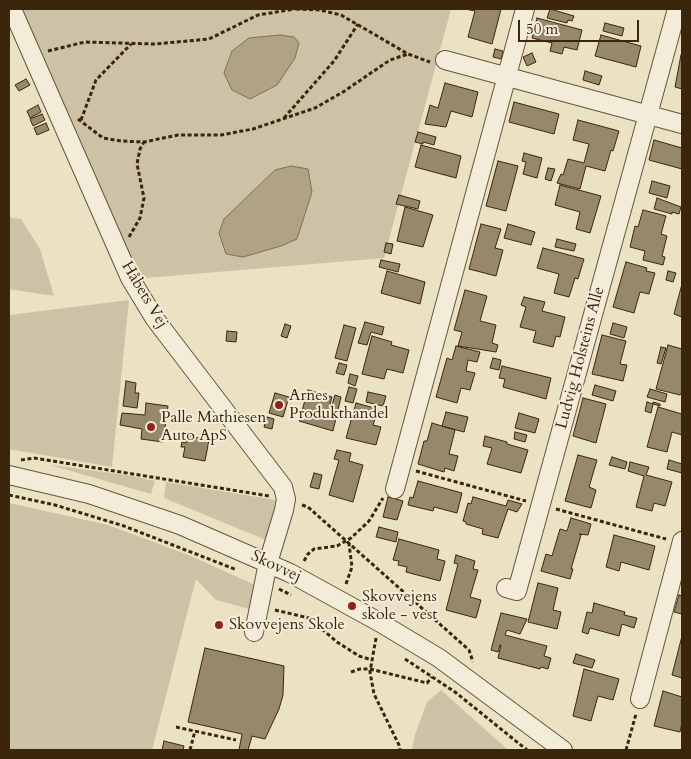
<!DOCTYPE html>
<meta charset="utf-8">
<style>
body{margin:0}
#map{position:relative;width:691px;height:759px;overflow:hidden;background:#ebe2c4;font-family:Cardo,serif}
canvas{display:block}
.frame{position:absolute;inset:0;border:10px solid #3b260b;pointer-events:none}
.scale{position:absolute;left:518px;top:20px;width:121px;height:22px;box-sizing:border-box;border:2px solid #3b260b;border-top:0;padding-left:6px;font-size:15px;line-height:18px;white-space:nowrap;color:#3b260b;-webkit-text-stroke:4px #f2ecd9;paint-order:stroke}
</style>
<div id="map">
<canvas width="691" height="759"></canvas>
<div class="frame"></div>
<div class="scale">50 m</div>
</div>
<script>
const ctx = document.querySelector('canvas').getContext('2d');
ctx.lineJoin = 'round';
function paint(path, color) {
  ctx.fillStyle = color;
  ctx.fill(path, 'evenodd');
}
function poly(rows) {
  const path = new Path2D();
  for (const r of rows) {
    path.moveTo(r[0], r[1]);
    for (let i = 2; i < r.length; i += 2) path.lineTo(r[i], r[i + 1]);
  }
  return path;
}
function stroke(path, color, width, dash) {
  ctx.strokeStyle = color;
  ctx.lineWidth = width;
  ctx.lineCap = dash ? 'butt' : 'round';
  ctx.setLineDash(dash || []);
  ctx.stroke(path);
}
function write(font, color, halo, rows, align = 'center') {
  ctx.font = font + ' Cardo,serif';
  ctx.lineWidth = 4;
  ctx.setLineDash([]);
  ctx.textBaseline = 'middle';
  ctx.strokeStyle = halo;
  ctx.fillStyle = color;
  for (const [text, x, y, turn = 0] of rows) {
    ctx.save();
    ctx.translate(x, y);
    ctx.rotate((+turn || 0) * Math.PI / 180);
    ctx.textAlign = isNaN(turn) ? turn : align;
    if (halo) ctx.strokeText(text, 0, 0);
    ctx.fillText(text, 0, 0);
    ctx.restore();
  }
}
const green = poly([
 [19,9,451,9,384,258,134,279],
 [9,217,21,219,40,249,54,296,9,289],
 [129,300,112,467,9,449,9,315],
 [50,465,127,475,155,481,151,494],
 [166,482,276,500,266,540,164,498],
 [9,503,108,525,191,556,255,585,249,609,216,600,196,579,152,750,9,750],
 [441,690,508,750,412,750,415,735,427,702]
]);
const water = poly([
 [280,35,294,37,299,43,295,58,277,85,250,99,232,90,224,73,232,51,249,38,280,35],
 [291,166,308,169,312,192,297,239,281,246,243,257,226,254,219,233,224,219,275,170,291,166]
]);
const building = poly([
 [465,9,501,9,492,44,468,37,475,11,465,9],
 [550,9,574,16,572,21,568,20,567,23,547,18,550,9],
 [537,18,582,30,577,50,564,47,562,54,550,51,552,43,532,38,537,18],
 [605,23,624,28,622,36,603,31,605,23],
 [601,35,641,46,636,67,595,56,601,35],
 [495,49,503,51,501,59,493,57,495,49],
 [532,53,536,62,527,66,523,57,532,53],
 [681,55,682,55,682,89,675,87,681,55],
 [585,71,602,76,599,85,583,80,585,71],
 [26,79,30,85,19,91,15,85,26,79],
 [445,83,478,92,472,117,451,111,446,127,425,124,430,105,438,108,445,83],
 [514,102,559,114,554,134,509,122,514,102],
 [38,105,41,112,30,118,27,111,38,105],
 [42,114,45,120,33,126,30,119,42,114],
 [578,120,619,131,613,151,611,150,605,171,586,166,580,189,557,183,561,174,563,175,568,159,584,163,589,144,573,140,578,120],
 [46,123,49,130,37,135,34,128,46,123],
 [418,132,436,137,434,145,423,142,423,144,415,142,418,132],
 [654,140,682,148,682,169,649,160,654,140],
 [421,145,461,156,456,178,415,167,421,145],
 [524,153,542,158,537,178,523,174,526,162,522,161,524,153],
 [498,161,518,166,506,211,486,206,498,161],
 [548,168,555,169,551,181,545,179,548,168],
 [652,181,670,186,667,198,649,193,652,181],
 [560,185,601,196,590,233,576,229,580,212,555,205,560,185],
 [399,195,420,201,418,209,396,204,399,195],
 [657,198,681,207,679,214,672,212,672,214,654,209,657,198],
 [405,207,433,215,423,247,397,241,405,207],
 [643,210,666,216,661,234,667,236,662,256,665,257,663,265,643,260,645,251,630,247,635,226,638,227,643,210],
 [481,224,501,229,495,248,503,250,496,276,469,269,481,224],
 [508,224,535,232,531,245,504,238,508,224],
 [557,239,576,244,574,251,555,247,557,239],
 [386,243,393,244,391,254,384,252,386,243],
 [543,248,584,259,578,279,575,278,569,297,554,293,559,274,537,268,543,248],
 [381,260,400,264,398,272,379,267,381,260],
 [626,262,647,268,646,271,655,273,649,294,640,292,634,313,613,307,626,262],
 [387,271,425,282,420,304,381,293,387,271],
 [668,271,676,273,673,282,666,280,668,271],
 [682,284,682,317,674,314,682,284],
 [465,290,487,296,480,321,496,325,492,343,498,345,496,352,458,346,462,332,454,330,465,290],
 [524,297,545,302,542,311,565,317,560,337,556,336,553,347,533,342,536,331,520,327,526,307,521,305,524,297],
 [365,322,384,327,382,335,371,332,367,345,358,343,365,322],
 [613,323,627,327,624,338,610,334,613,323],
 [285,324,291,326,287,338,281,336,285,324],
 [344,325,356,328,347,361,335,358,344,325],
 [227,331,237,332,236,342,226,341,227,331],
 [602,335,626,341,620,364,627,365,623,381,592,374,602,335],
 [372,336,392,342,391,345,409,350,403,373,387,369,384,379,362,374,372,336],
 [668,345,682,349,682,393,681,393,680,395,656,389,668,345],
 [456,346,480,352,477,362,468,360,466,371,475,373,470,390,461,388,457,403,436,397,447,358,452,360,456,346],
 [661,347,666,348,661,364,657,363,661,347],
 [493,358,501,360,499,370,490,368,493,358],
 [339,363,347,365,344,375,336,373,339,363],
 [502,366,551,378,546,399,503,387,505,379,499,378,502,366],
 [350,374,358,376,355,386,348,383,350,374],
 [126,381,136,383,135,393,139,393,137,408,123,406,126,381],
 [595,385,616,391,613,401,592,395,595,385],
 [349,387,357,389,353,403,345,401,349,387],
 [650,389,667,394,665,402,647,397,650,389],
 [308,390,332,397,330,404,332,405,335,395,341,397,333,431,299,421,308,390],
 [368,392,386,396,383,406,366,402,368,392],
 [275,393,289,397,283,417,269,413,275,393],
 [583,398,606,404,596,443,573,436,583,398],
 [647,402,653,404,653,402,660,404,660,406,653,404,651,413,645,411,647,402],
 [146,403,168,406,163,442,141,439,142,429,120,425,122,413,145,415,146,403],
 [356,403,378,409,373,425,381,427,376,445,346,438,356,403],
 [658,407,682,414,682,435,672,432,667,452,647,447,658,407],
 [446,412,468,417,464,432,442,426,446,412],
 [519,413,539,419,535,433,515,428,519,413],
 [267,417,274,419,272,429,264,427,267,417],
 [432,423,455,430,449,454,458,456,454,471,445,468,444,472,418,464,424,441,427,441,432,423],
 [515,432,527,435,525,442,514,439,515,432],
 [187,436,209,440,205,461,183,457,185,447,181,447,182,442,186,443,187,436],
 [485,436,507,442,507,444,528,450,521,473,487,464,492,448,483,446,485,436],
 [337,450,351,453,349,461,363,465,353,502,329,495,339,460,334,459,337,450],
 [578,455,597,460,589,487,596,490,591,508,565,501,578,455],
 [612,457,627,462,625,469,609,465,612,457],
 [669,460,682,464,682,473,667,469,669,460],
 [630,462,649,467,646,475,672,482,665,506,654,503,652,511,636,507,644,476,628,471,630,462],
 [314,473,322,475,319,489,310,487,314,473],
 [418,481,462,493,457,513,434,507,433,511,408,505,410,497,413,498,418,481],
 [388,497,403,501,397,520,383,517,388,497],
 [473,497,506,506,508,500,522,504,517,512,508,509,498,538,482,534,483,529,466,524,466,522,463,521,468,503,471,504,473,497],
 [571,518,591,524,588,535,579,534,581,535,571,569,573,569,570,579,541,571,546,554,552,556,560,529,567,531,571,518],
 [379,527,398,532,396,542,376,537,379,527],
 [614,535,655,546,649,570,621,562,619,571,606,567,614,535],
 [399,539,439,550,437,559,445,561,440,581,406,572,407,567,398,565,399,561,393,560,399,539],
 [456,555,475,561,473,569,478,570,470,597,481,600,476,618,446,610,458,564,454,563,456,555],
 [538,583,558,588,553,610,561,612,557,629,528,622,538,583],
 [679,595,682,596,682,614,674,612,679,595],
 [594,603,625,612,624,615,637,618,634,628,622,624,619,636,590,628,588,634,582,632,587,612,592,613,594,603],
 [501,613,527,619,520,634,507,630,505,635,547,646,544,656,551,658,548,669,541,667,540,669,498,658,501,645,500,645,498,652,491,650,501,613],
 [682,636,682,678,672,675,682,636],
 [205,648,284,666,283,695,279,709,265,739,252,736,248,750,239,750,242,734,188,722,205,648],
 [576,654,595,660,592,668,573,663,576,654],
 [584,669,619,679,613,700,598,696,591,721,573,716,584,669],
 [663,691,682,697,682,723,680,732,654,726,663,691],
 [164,741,184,746,183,750,162,750,164,741]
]);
const path = poly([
 [296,9,320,10,341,15,408,54,430,62],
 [48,51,85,42,155,44,209,39,258,15,295,9],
 [284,118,334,61,358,24],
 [78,119,103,138,121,141,144,142,178,135,221,135,253,129,315,108,343,92,390,60,408,54],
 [81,120,96,80,131,44],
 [129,237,140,218,144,198,137,164,140,149,144,142],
 [21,460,34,458,269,496],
 [416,471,526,501],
 [9,495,55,505,124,526,237,570],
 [302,505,308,507,469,650,473,662],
 [556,509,666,539],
 [304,561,308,554,314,549,337,546,351,538,369,521,383,498],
 [346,584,352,567,349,544],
 [279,589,291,595],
 [275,610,309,618,337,642,359,656,372,660],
 [376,638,370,672,374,694,399,745,400,750],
 [405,659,455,692,527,750],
 [351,672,360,669,370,669,427,683,432,677],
 [176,727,236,740],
 [190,750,195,731],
 [626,750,636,714]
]);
const minor = poly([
 [12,9,130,278,155,319,283,487,286,499,284,510,268,563,254,632],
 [445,60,682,124],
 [9,475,89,494,180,525,290,573,379,622,439,658,563,750],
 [395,489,525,9],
 [506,588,517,591,677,9],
 [640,699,682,541]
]);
const markers = [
 [279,405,5,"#8f2418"],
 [151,427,5,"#8f2418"],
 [352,606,5,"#8f2418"],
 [219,625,5,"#8f2418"]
];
const streetNames = [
 ["Håbets Vej",144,295,59],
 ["Ludvig Holsteins Alle",581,358,-75],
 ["Skovvej",276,567,25]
];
const poiNames = [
 ["Arnes",289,396],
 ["Produkthandel",289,414],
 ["Palle Mathiesen",161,418],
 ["Auto ApS",161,436],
 ["Skovvejens",362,597],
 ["skole - vest",362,615],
 ["Skovvejens Skole",229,625]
];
paint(green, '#cdc2a5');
paint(water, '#afa285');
stroke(water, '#817054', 1);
paint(building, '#97886b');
stroke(building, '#3b260b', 1);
stroke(minor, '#675539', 20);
stroke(path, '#3b260b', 3, [4, 2.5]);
stroke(minor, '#f2ecd9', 18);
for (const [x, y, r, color] of markers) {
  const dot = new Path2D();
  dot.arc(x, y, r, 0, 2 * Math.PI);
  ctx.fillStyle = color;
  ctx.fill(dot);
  stroke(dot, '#f2ecd9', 2);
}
write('16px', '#3b260b', '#f2ecd9', streetNames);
write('16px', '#3b260b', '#f2ecd9', poiNames, 'left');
</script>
